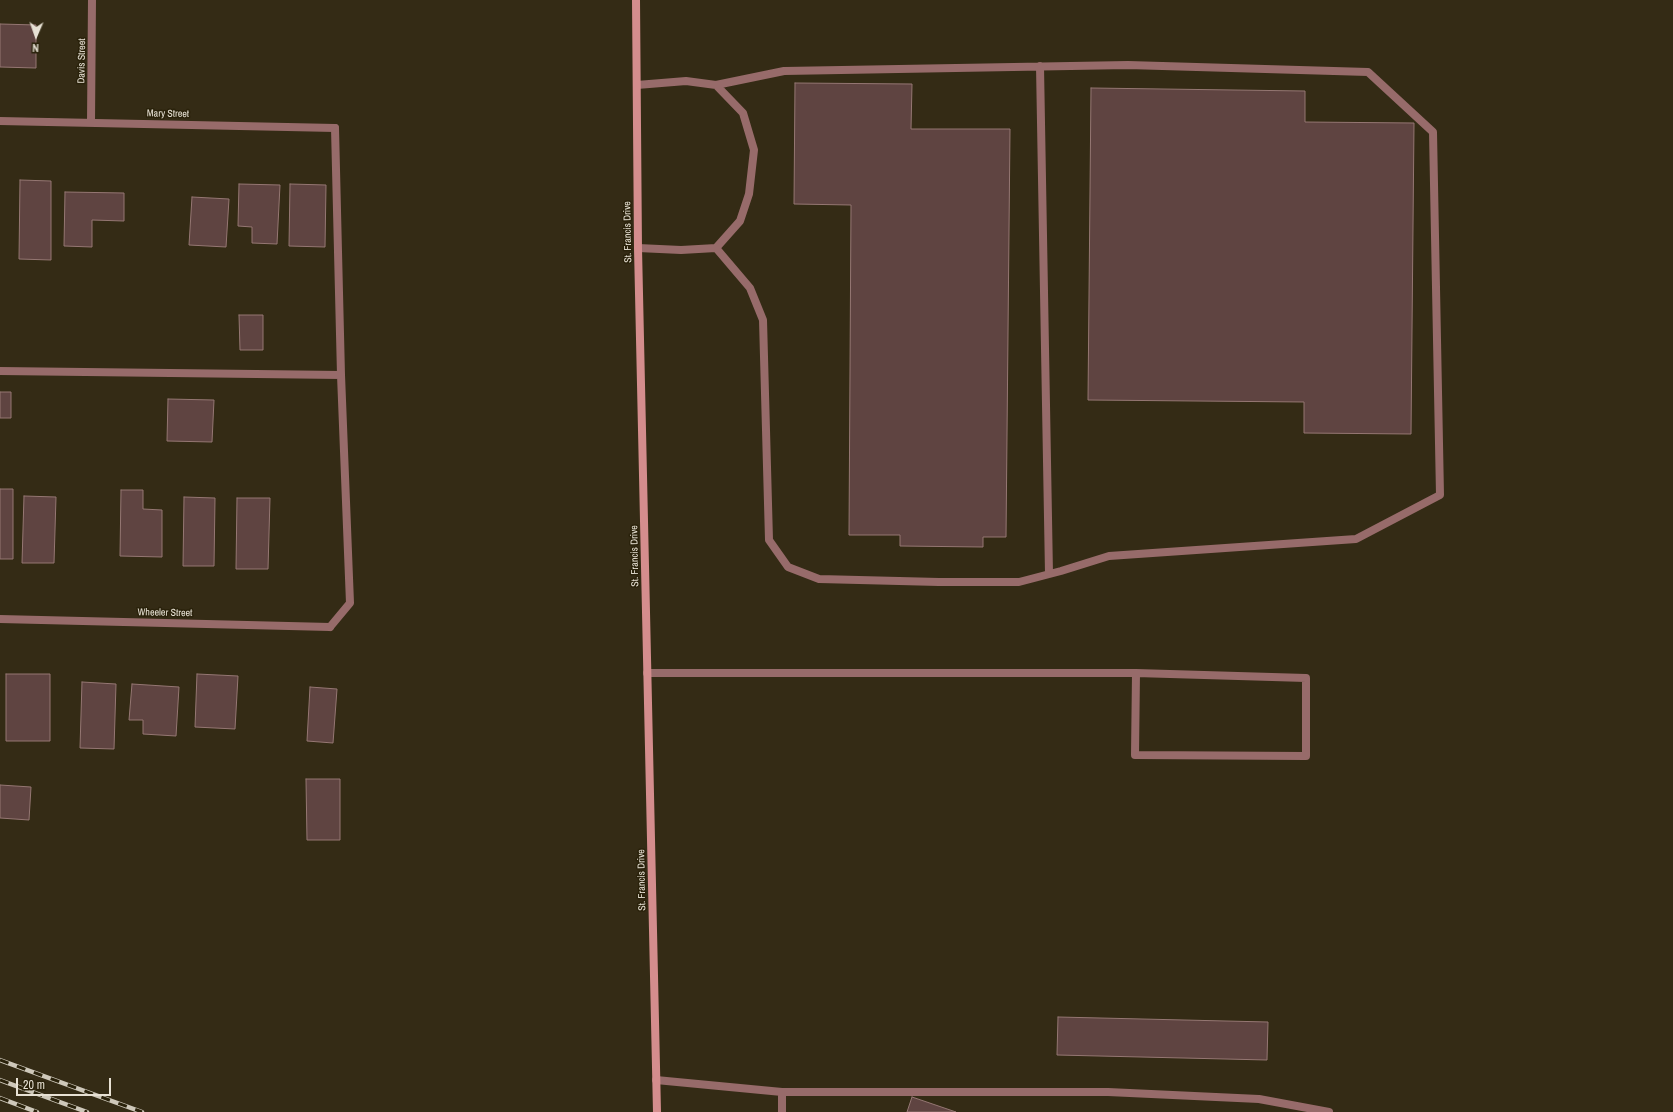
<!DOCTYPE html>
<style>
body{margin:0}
#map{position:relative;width:1673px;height:1112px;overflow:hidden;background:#342b15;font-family:"Archivo Narrow",sans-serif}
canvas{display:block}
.north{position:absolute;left:16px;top:16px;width:40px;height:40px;-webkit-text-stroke:3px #2a220b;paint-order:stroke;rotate:182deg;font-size:11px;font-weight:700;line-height:16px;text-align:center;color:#e7e1d4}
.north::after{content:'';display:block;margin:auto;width:14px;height:18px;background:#e7e1d4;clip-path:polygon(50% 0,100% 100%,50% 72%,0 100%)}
.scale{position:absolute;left:16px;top:1078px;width:95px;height:18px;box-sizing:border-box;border:2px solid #e7e1d4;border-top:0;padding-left:5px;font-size:12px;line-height:14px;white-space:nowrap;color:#e7e1d4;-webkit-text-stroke:3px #2a220b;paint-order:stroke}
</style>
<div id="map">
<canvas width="1673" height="1112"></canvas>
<div class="north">N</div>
<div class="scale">20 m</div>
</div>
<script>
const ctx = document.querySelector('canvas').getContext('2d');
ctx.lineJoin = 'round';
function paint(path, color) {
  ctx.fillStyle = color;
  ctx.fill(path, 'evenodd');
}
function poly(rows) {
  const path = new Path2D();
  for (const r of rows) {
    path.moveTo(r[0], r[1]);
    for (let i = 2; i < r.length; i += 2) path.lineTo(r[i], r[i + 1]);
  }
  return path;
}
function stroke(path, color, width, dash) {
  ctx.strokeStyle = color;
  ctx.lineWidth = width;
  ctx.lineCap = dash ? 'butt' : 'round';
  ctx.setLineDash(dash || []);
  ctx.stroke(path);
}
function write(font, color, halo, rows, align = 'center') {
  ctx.font = font + ' "Archivo Narrow",sans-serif';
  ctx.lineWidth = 3;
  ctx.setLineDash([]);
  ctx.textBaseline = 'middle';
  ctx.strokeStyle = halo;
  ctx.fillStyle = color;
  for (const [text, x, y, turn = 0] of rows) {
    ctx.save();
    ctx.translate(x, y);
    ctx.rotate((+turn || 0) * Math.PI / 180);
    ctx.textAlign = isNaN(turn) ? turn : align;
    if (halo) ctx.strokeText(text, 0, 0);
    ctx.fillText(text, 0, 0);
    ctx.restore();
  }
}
const building = poly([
 [0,24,36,25,36,68,0,67,0,24],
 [795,83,912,84,911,129,1010,129,1006,537,983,537,983,547,900,546,900,535,849,535,851,205,794,204,795,83],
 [1091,88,1305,91,1305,122,1414,123,1411,434,1304,433,1304,402,1088,400,1091,88],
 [20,180,51,181,51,260,19,259,20,180],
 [239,184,280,185,277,244,252,243,252,227,238,226,239,184],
 [290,184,326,185,325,247,289,246,290,184],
 [65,192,124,193,124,221,92,220,92,247,64,246,65,192],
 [192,197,229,199,226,247,189,245,192,197],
 [239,315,263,315,263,350,240,350,239,315],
 [0,392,11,392,11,418,0,418,0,392],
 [168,399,214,400,212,442,167,441,168,399],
 [0,489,13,489,13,559,0,559,0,489],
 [121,490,143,490,143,509,162,510,162,557,120,556,121,490],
 [24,496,56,497,54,563,22,563,24,496],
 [184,497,215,498,214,566,183,566,184,497],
 [237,498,270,498,268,569,236,569,237,498],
 [6,674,50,674,50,741,6,741,6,674],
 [197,674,238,676,235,729,195,727,197,674],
 [82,682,116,684,114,749,80,748,82,682],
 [132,684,179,687,176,736,143,734,143,720,129,720,132,684],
 [310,687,337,689,333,743,307,741,310,687],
 [306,779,340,779,340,840,307,840,306,779],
 [0,785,31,787,29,820,0,818,0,785],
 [1058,1017,1268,1022,1267,1060,1057,1055,1058,1017],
 [912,1097,956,1112,907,1112,912,1097]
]);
const lane = poly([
 [1040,66,1049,574],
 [637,85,686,81,716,85,743,113,754,150,749,194,740,221,716,248,681,250,638,248],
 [716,248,750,288,763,320,769,540,788,567,819,579,939,582,1019,582,1061,571,1109,556,1356,539,1440,495,1433,132,1368,72,1128,65,784,71,716,85],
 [0,371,341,375],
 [330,627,350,603,341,375,335,128],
 [647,673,1136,673,1306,678,1306,756,1135,755,1136,673],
 [656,1080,782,1092,782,1112],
 [782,1092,1108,1092,1259,1099,1329,1112]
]);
const street = poly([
 [0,121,335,128],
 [91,122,92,0],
 [0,619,330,627]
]);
const secondary = poly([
 [636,0,638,248,657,1112]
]);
const rail = poly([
 [0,1060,142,1112],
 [0,1080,87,1112],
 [0,1098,37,1112]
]);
const streetNames = [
 ["Davis Street",82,61,-89],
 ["Mary Street",168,114,1],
 ["St. Francis Drive",628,232,-91],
 ["St. Francis Drive",635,556,-91],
 ["Wheeler Street",165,613,1],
 ["St. Francis Drive",642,880,-91]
];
paint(building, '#5f4441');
stroke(building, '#957773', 1);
stroke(lane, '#976b6a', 8);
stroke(street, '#976b6a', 8);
stroke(secondary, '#d48d8d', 8);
stroke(rail, '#cec8ba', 4.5);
stroke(rail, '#2a220b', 3, [9]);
write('10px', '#e7e1d4', '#2a220b', streetNames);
</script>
